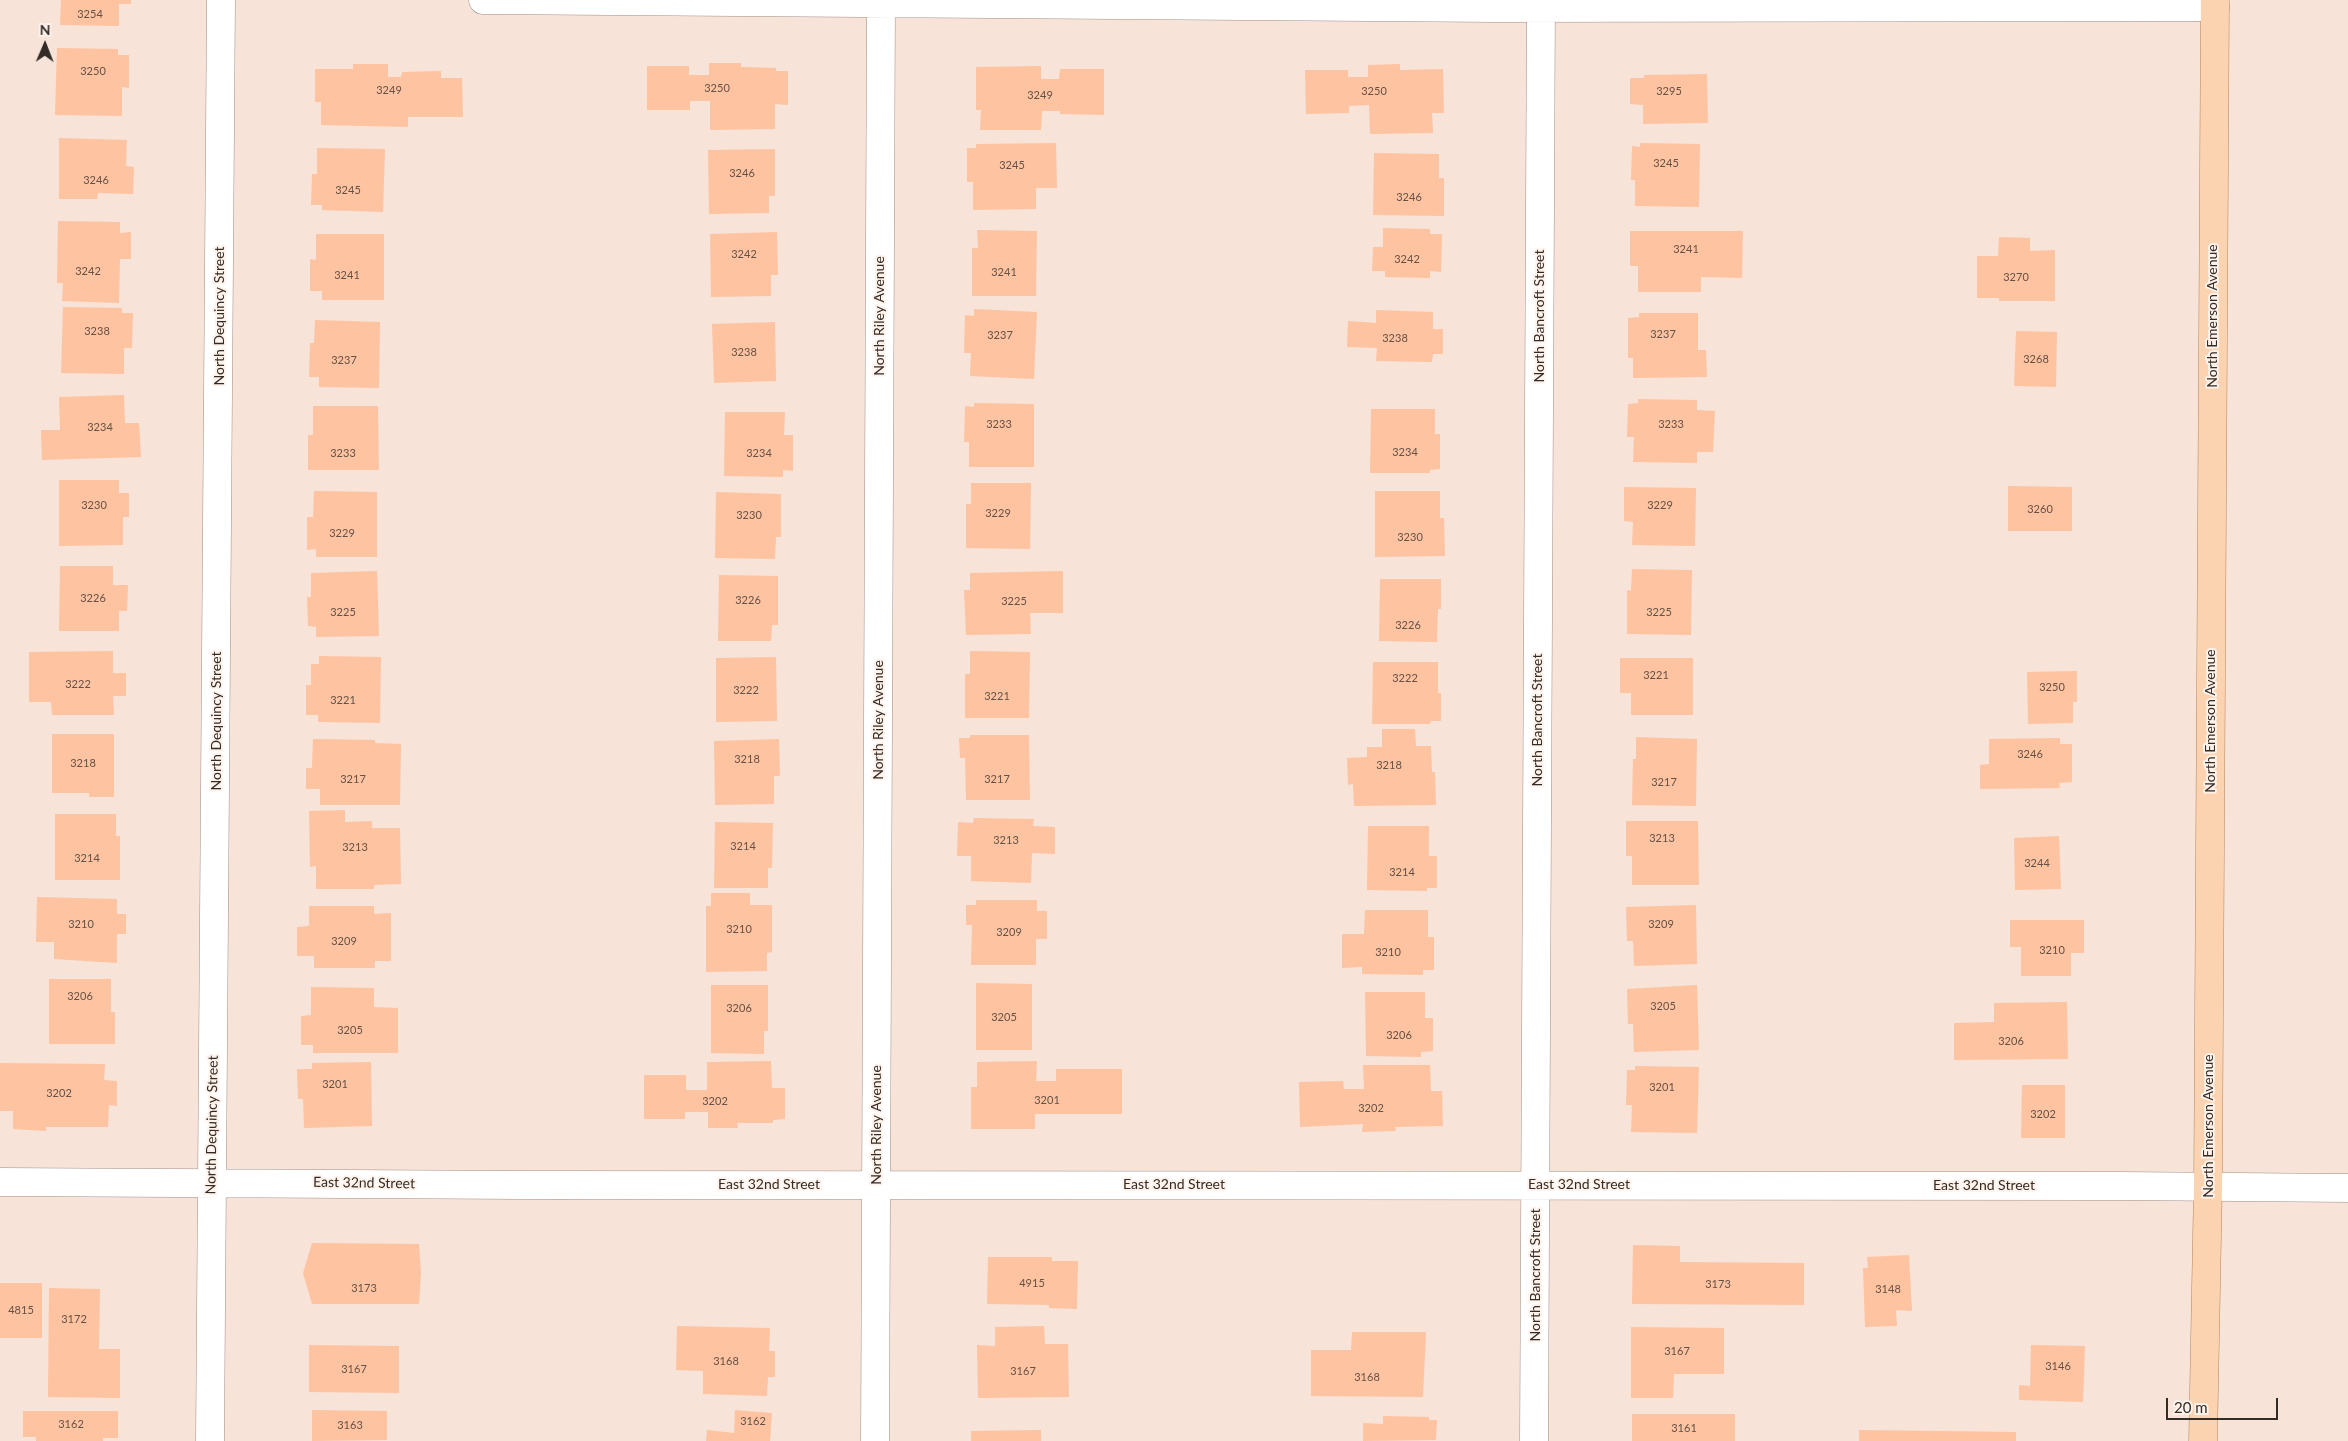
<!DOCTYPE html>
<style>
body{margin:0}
#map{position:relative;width:2348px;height:1441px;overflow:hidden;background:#f7e3d7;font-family:Lato,sans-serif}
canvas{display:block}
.north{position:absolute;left:20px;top:20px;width:50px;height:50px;-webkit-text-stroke:4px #fef2eb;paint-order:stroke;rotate:1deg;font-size:14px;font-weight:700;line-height:20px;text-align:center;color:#322b26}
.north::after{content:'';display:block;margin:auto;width:18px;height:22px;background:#322b26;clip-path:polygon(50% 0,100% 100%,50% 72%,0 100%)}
.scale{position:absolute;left:2166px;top:1398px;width:112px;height:22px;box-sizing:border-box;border:2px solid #322b26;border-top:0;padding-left:6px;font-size:15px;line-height:18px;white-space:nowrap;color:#322b26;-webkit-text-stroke:4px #fef2eb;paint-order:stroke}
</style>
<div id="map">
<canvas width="2348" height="1441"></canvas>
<div class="north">N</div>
<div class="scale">20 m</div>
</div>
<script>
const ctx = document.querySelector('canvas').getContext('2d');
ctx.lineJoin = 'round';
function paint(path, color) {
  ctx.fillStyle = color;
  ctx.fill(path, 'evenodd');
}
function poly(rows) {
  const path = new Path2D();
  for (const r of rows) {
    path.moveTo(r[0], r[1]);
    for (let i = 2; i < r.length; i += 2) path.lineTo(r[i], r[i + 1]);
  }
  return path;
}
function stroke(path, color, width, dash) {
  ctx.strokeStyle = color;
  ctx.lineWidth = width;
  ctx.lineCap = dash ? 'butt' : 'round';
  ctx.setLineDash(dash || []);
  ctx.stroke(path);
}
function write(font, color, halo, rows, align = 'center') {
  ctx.font = font + ' Lato,sans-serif';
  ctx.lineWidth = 4;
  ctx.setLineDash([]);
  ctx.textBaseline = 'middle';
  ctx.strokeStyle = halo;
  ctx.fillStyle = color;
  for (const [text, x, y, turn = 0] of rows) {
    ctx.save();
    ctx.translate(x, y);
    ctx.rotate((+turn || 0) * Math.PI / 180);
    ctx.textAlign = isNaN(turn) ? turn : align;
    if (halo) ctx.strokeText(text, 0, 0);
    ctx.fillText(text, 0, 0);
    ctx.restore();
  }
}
const building = poly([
 [61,0,131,0,131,4,119,4,119,26,60,25],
 [57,48,118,49,118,55,129,55,129,88,122,87,122,116,55,115],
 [709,63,741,63,741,67,776,68,776,71,788,71,788,105,775,104,775,129,710,130,710,101,690,101,690,110,647,110,647,66,689,66,689,75,709,75],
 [353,64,388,64,388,77,401,77,402,72,441,71,441,78,462,78,463,117,408,117,408,127,321,125,321,102,315,102,315,69,353,69],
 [1400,64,1400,70,1443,69,1444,113,1432,113,1433,133,1370,134,1369,105,1349,106,1349,113,1306,114,1305,70,1348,70,1348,77,1368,77,1368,65],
 [1041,66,1041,79,1059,79,1060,69,1104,69,1104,115,1060,114,1060,111,1042,111,1041,130,980,130,981,110,976,110,976,67],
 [1707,74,1708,123,1643,124,1643,105,1630,104,1630,78,1644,78,1644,75],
 [59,138,127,140,126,166,134,167,133,194,98,193,97,199,59,199],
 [1056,143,1057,188,1036,188,1036,209,973,210,973,182,967,182,967,148,976,148,976,144],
 [1640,143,1700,144,1699,207,1635,206,1635,180,1631,180,1632,146,1640,147],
 [317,148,385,149,383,212,322,210,322,205,311,205,312,174,317,174],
 [775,149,775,196,769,196,769,213,709,214,708,150],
 [1374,153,1439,154,1439,178,1444,178,1444,216,1373,215],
 [58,221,120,222,120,233,131,232,131,259,120,259,119,303,62,301,63,283,57,283],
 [1383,228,1430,229,1430,234,1442,234,1441,272,1430,271,1430,278,1385,277,1385,271,1372,271,1373,247,1383,247],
 [977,230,1037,231,1036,296,972,296,972,248,978,248],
 [1630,231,1743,231,1742,278,1701,277,1701,292,1638,292,1638,266,1630,266],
 [777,232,778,275,771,275,771,296,711,297,710,234],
 [316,234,384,234,384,300,322,300,322,291,310,291,310,259,316,260],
 [1999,237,2030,238,2030,251,2055,250,2055,301,1999,301,1999,298,1977,298,1977,256,1998,256],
 [63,307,122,308,122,313,133,313,132,348,124,348,124,374,61,373],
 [974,309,1037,312,1034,379,970,376,971,353,964,353,965,315,974,316],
 [1376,310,1433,312,1433,329,1443,329,1443,354,1433,354,1432,362,1376,361,1377,348,1347,347,1348,321,1376,323],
 [1639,313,1698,313,1698,350,1706,350,1707,377,1633,378,1633,358,1628,358,1628,318,1639,317],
 [315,320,380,322,379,388,319,387,319,377,309,377,310,343,314,343],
 [775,322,776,381,714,383,712,324],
 [2016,331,2057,332,2056,387,2014,386],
 [124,395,125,423,139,423,141,457,42,460,41,430,60,430,59,397],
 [1638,399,1697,400,1697,410,1715,411,1713,452,1697,452,1697,463,1633,462,1634,437,1627,437,1628,404,1638,403],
 [974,403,1034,404,1034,467,969,467,969,442,964,442,965,406,974,407],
 [313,406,378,406,379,470,308,470,308,435,313,435],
 [1371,409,1435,409,1435,434,1440,434,1440,469,1430,470,1430,473,1370,473],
 [725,412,785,412,784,435,793,435,793,471,783,470,783,477,724,476],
 [59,480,119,480,119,493,129,493,129,517,123,517,123,545,59,546],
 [971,483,1031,483,1030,549,966,548,966,504,971,504],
 [2008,486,2072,487,2072,531,2008,531],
 [1624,487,1696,488,1695,546,1632,545,1633,522,1624,521],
 [314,491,377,492,377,557,316,557,316,549,307,550,307,517,313,517],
 [1375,491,1440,491,1440,518,1444,518,1445,556,1375,557],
 [716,492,781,494,781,537,776,537,775,559,715,558],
 [60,566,113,566,113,585,128,585,127,611,119,611,119,631,59,631],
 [1632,569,1692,570,1691,635,1627,634,1627,590,1631,591],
 [377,571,379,636,316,637,316,627,308,626,307,597,311,597,311,573],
 [1063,571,1063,613,1030,613,1031,634,966,635,964,590,970,590,970,573],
 [719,575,778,576,778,625,772,625,771,641,718,641],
 [1380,579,1441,579,1441,609,1438,609,1437,642,1379,641],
 [113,651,113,673,126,673,126,696,113,696,114,715,52,715,51,702,29,702,29,652],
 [970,651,1030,652,1029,718,965,718,965,674,970,674],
 [319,656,381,657,380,723,318,722,318,715,306,715,306,685,311,685,311,664,319,664],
 [776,657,777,721,716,722,716,658],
 [1620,658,1693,658,1693,715,1631,715,1631,693,1620,693],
 [1373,662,1438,662,1438,693,1441,693,1441,721,1431,721,1430,724,1372,724],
 [2077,671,2077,702,2073,702,2073,723,2028,724,2027,672],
 [1382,729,1415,729,1416,746,1431,746,1432,772,1435,772,1436,805,1354,806,1353,784,1348,785,1347,758,1367,757,1367,747,1382,747],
 [52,734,114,734,114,797,89,797,89,793,52,793],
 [970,735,1029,735,1030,800,966,800,965,758,960,758,959,738,970,738],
 [1636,737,1697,739,1696,806,1632,805,1633,759,1636,759],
 [2060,738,2060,744,2072,744,2072,782,2059,783,2060,788,1980,789,1980,765,1989,764,1989,739],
 [313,739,375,740,375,743,401,744,400,805,320,805,320,789,306,789,306,768,312,768],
 [779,739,780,776,774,776,774,804,715,805,714,741],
 [345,810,345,822,372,821,372,828,400,828,401,884,374,885,374,889,316,889,316,866,310,867,309,811],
 [55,814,116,814,116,836,120,836,120,880,55,880],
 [974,818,1034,819,1033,826,1055,827,1055,854,1032,853,1031,883,971,881,971,856,957,856,958,822,973,823],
 [1626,821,1698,821,1699,885,1632,885,1632,856,1626,856],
 [715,822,773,823,772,868,768,868,768,888,714,888],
 [1368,826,1429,826,1429,856,1437,856,1437,888,1427,888,1427,891,1367,890],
 [2059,836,2061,889,2015,890,2014,838],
 [711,893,750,893,750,905,772,905,772,952,767,953,767,971,706,972,706,906,711,906],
 [37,897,117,899,117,914,126,914,126,934,117,934,117,963,54,959,54,942,36,942],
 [976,900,1037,900,1037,911,1047,911,1047,939,1036,939,1036,965,971,965,972,925,966,925,966,905,976,905],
 [1696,905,1697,964,1634,966,1633,941,1627,941,1626,907],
 [309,906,374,906,374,914,391,913,391,961,375,961,375,968,314,968,314,956,297,956,297,927,309,926],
 [1365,910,1428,910,1428,937,1434,937,1434,970,1423,970,1423,975,1362,974,1362,967,1342,968,1342,934,1364,934],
 [2010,920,2084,920,2084,953,2071,953,2071,976,2021,976,2021,947,2010,947],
 [49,979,111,979,111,1012,115,1012,115,1044,49,1044],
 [976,983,1032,984,1032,1050,976,1050],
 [711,985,768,985,768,1031,764,1031,764,1054,711,1053],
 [1697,985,1699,1050,1634,1052,1633,1024,1628,1024,1627,989],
 [311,987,374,988,374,1007,398,1008,398,1053,313,1053,313,1045,301,1045,301,1016,311,1015],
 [1365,992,1425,992,1425,1018,1433,1018,1433,1051,1421,1052,1421,1057,1366,1056],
 [2067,1002,2068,1059,1954,1060,1954,1023,1994,1022,1994,1003],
 [771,1061,772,1088,785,1088,785,1119,773,1120,773,1123,737,1123,738,1128,708,1128,708,1112,685,1112,685,1119,644,1119,644,1075,686,1075,686,1090,707,1090,707,1062],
 [1037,1061,1036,1081,1056,1081,1056,1069,1122,1069,1122,1114,1035,1114,1035,1129,971,1129,971,1087,977,1087,977,1062],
 [371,1062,372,1126,304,1128,303,1099,298,1099,297,1069,312,1069,312,1063],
 [0,1063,105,1064,104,1080,117,1081,117,1106,109,1105,108,1127,46,1127,46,1131,13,1129,13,1111,0,1111],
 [1363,1065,1430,1065,1431,1091,1442,1091,1443,1126,1395,1127,1396,1131,1362,1132,1363,1124,1300,1127,1299,1082,1343,1081,1344,1089,1364,1089],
 [1635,1066,1699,1067,1697,1133,1631,1132,1632,1105,1626,1105,1627,1070,1635,1070],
 [2022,1085,2065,1085,2065,1138,2021,1138],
 [312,1243,419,1244,421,1273,419,1304,312,1304,303,1273],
 [1633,1245,1680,1246,1680,1262,1804,1263,1804,1305,1632,1304],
 [1909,1255,1912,1311,1896,1310,1897,1326,1865,1327,1863,1268,1868,1268,1867,1257],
 [988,1257,1052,1257,1052,1261,1078,1261,1077,1309,1049,1308,1049,1305,987,1304],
 [0,1283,42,1283,42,1338,0,1338],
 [49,1288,100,1289,99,1349,120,1349,120,1398,48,1397],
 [677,1326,770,1328,769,1351,775,1351,775,1377,768,1377,767,1396,703,1394,703,1371,676,1370],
 [1044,1326,1045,1344,1068,1344,1069,1397,978,1398,977,1345,995,1346,995,1327],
 [1631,1327,1724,1328,1724,1374,1674,1374,1673,1398,1631,1398],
 [1352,1332,1426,1332,1423,1397,1311,1396,1311,1350,1351,1350],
 [309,1345,399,1346,399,1393,309,1392],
 [2031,1345,2085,1346,2083,1402,2019,1400,2019,1385,2030,1386],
 [312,1410,387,1411,387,1440,312,1441],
 [735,1410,772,1413,770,1441,706,1441,707,1430,734,1433],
 [23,1411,118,1411,118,1438,103,1438,103,1441,36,1441,36,1437,23,1437],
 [1632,1414,1735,1414,1735,1441,1632,1441],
 [1383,1416,1429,1417,1429,1420,1437,1420,1436,1440,1363,1441,1363,1423,1383,1424],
 [1041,1430,1041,1441,971,1441,971,1431],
 [1859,1430,2016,1432,2016,1441,1859,1441]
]);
const minor = poly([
 [483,0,1495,8,2215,7],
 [0,1182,523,1185,2121,1186,2348,1188],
 [210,1441,221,0],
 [875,1441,881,0],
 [1534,1441,1541,0]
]);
const primary = poly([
 [2203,1441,2208,1186,2215,0]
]);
const numberNames = [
 ["3254",90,14],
 ["3250",93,71],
 ["3250",717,88],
 ["3249",389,90],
 ["3250",1374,91],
 ["3295",1669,91],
 ["3249",1040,95],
 ["3245",1666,163],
 ["3245",1012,165],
 ["3246",742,173],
 ["3246",96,180],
 ["3245",348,190],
 ["3246",1409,197],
 ["3241",1686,249],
 ["3242",744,254],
 ["3242",1407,259],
 ["3242",88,271],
 ["3241",1004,272],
 ["3241",347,275],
 ["3270",2016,277],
 ["3238",97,331],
 ["3237",1663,334],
 ["3237",1000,335],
 ["3238",1395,338],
 ["3238",744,352],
 ["3268",2036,359],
 ["3237",344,360],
 ["3233",999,424],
 ["3233",1671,424],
 ["3234",100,427],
 ["3234",1405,452],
 ["3233",343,453],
 ["3234",759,453],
 ["3230",94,505],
 ["3229",1660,505],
 ["3260",2040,509],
 ["3229",998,513],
 ["3230",749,515],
 ["3229",342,533],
 ["3230",1410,537],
 ["3226",93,598],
 ["3226",748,600],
 ["3225",1014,601],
 ["3225",343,612],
 ["3225",1659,612],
 ["3226",1408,625],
 ["3221",1656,675],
 ["3222",1405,678],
 ["3222",78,684],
 ["3250",2052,687],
 ["3222",746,690],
 ["3221",997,696],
 ["3221",343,700],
 ["3246",2030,754],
 ["3218",747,759],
 ["3218",83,763],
 ["3218",1389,765],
 ["3217",353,779],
 ["3217",997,779],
 ["3217",1664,782],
 ["3213",1662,838],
 ["3213",1006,840],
 ["3214",743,846],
 ["3213",355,847],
 ["3214",87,858],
 ["3244",2037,863],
 ["3214",1402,872],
 ["3210",81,924],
 ["3209",1661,924],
 ["3210",739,929],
 ["3209",1009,932],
 ["3209",344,941],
 ["3210",2052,950],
 ["3210",1388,952],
 ["3206",80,996],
 ["3205",1663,1006],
 ["3206",739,1008],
 ["3205",1004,1017],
 ["3205",350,1030],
 ["3206",1399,1035],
 ["3206",2011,1041],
 ["3201",335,1084],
 ["3201",1662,1087],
 ["3202",59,1093],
 ["3201",1047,1100],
 ["3202",715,1101],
 ["3202",1371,1108],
 ["3202",2043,1114],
 ["4915",1032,1283],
 ["3173",1718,1284],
 ["3173",364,1288],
 ["3148",1888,1289],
 ["4815",21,1310],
 ["3172",74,1319],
 ["3167",1677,1351],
 ["3168",726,1361],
 ["3146",2058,1366],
 ["3167",354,1369],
 ["3167",1023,1371],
 ["3168",1367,1377],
 ["3162",753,1421],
 ["3162",71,1424],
 ["3163",350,1425],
 ["3161",1684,1428]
];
const streetNames = [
 ["North Dequincy Street",219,316,-90],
 ["North Riley Avenue",879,316,-90],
 ["North Bancroft Street",1539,316,-90],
 ["North Emerson Avenue",2212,316,-90],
 ["North Riley Avenue",878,720,-90],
 ["North Bancroft Street",1537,720,-90],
 ["North Dequincy Street",216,721,-90],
 ["North Emerson Avenue",2210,721,-90],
 ["North Dequincy Street",212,1125,-89],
 ["North Riley Avenue",876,1125,-90],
 ["North Emerson Avenue",2208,1126,-90],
 ["East 32nd Street",364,1183,1],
 ["East 32nd Street",769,1184],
 ["East 32nd Street",1174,1184],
 ["East 32nd Street",1579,1184],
 ["East 32nd Street",1984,1185],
 ["North Bancroft Street",1535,1275,-90]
];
paint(building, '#fec3a1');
stroke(minor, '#a18e84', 29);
stroke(primary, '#b3855d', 29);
stroke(minor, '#fff', 28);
stroke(primary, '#fbd3b0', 28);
write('11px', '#655145', null, numberNames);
write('14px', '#322b26', '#fef2eb', streetNames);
</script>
